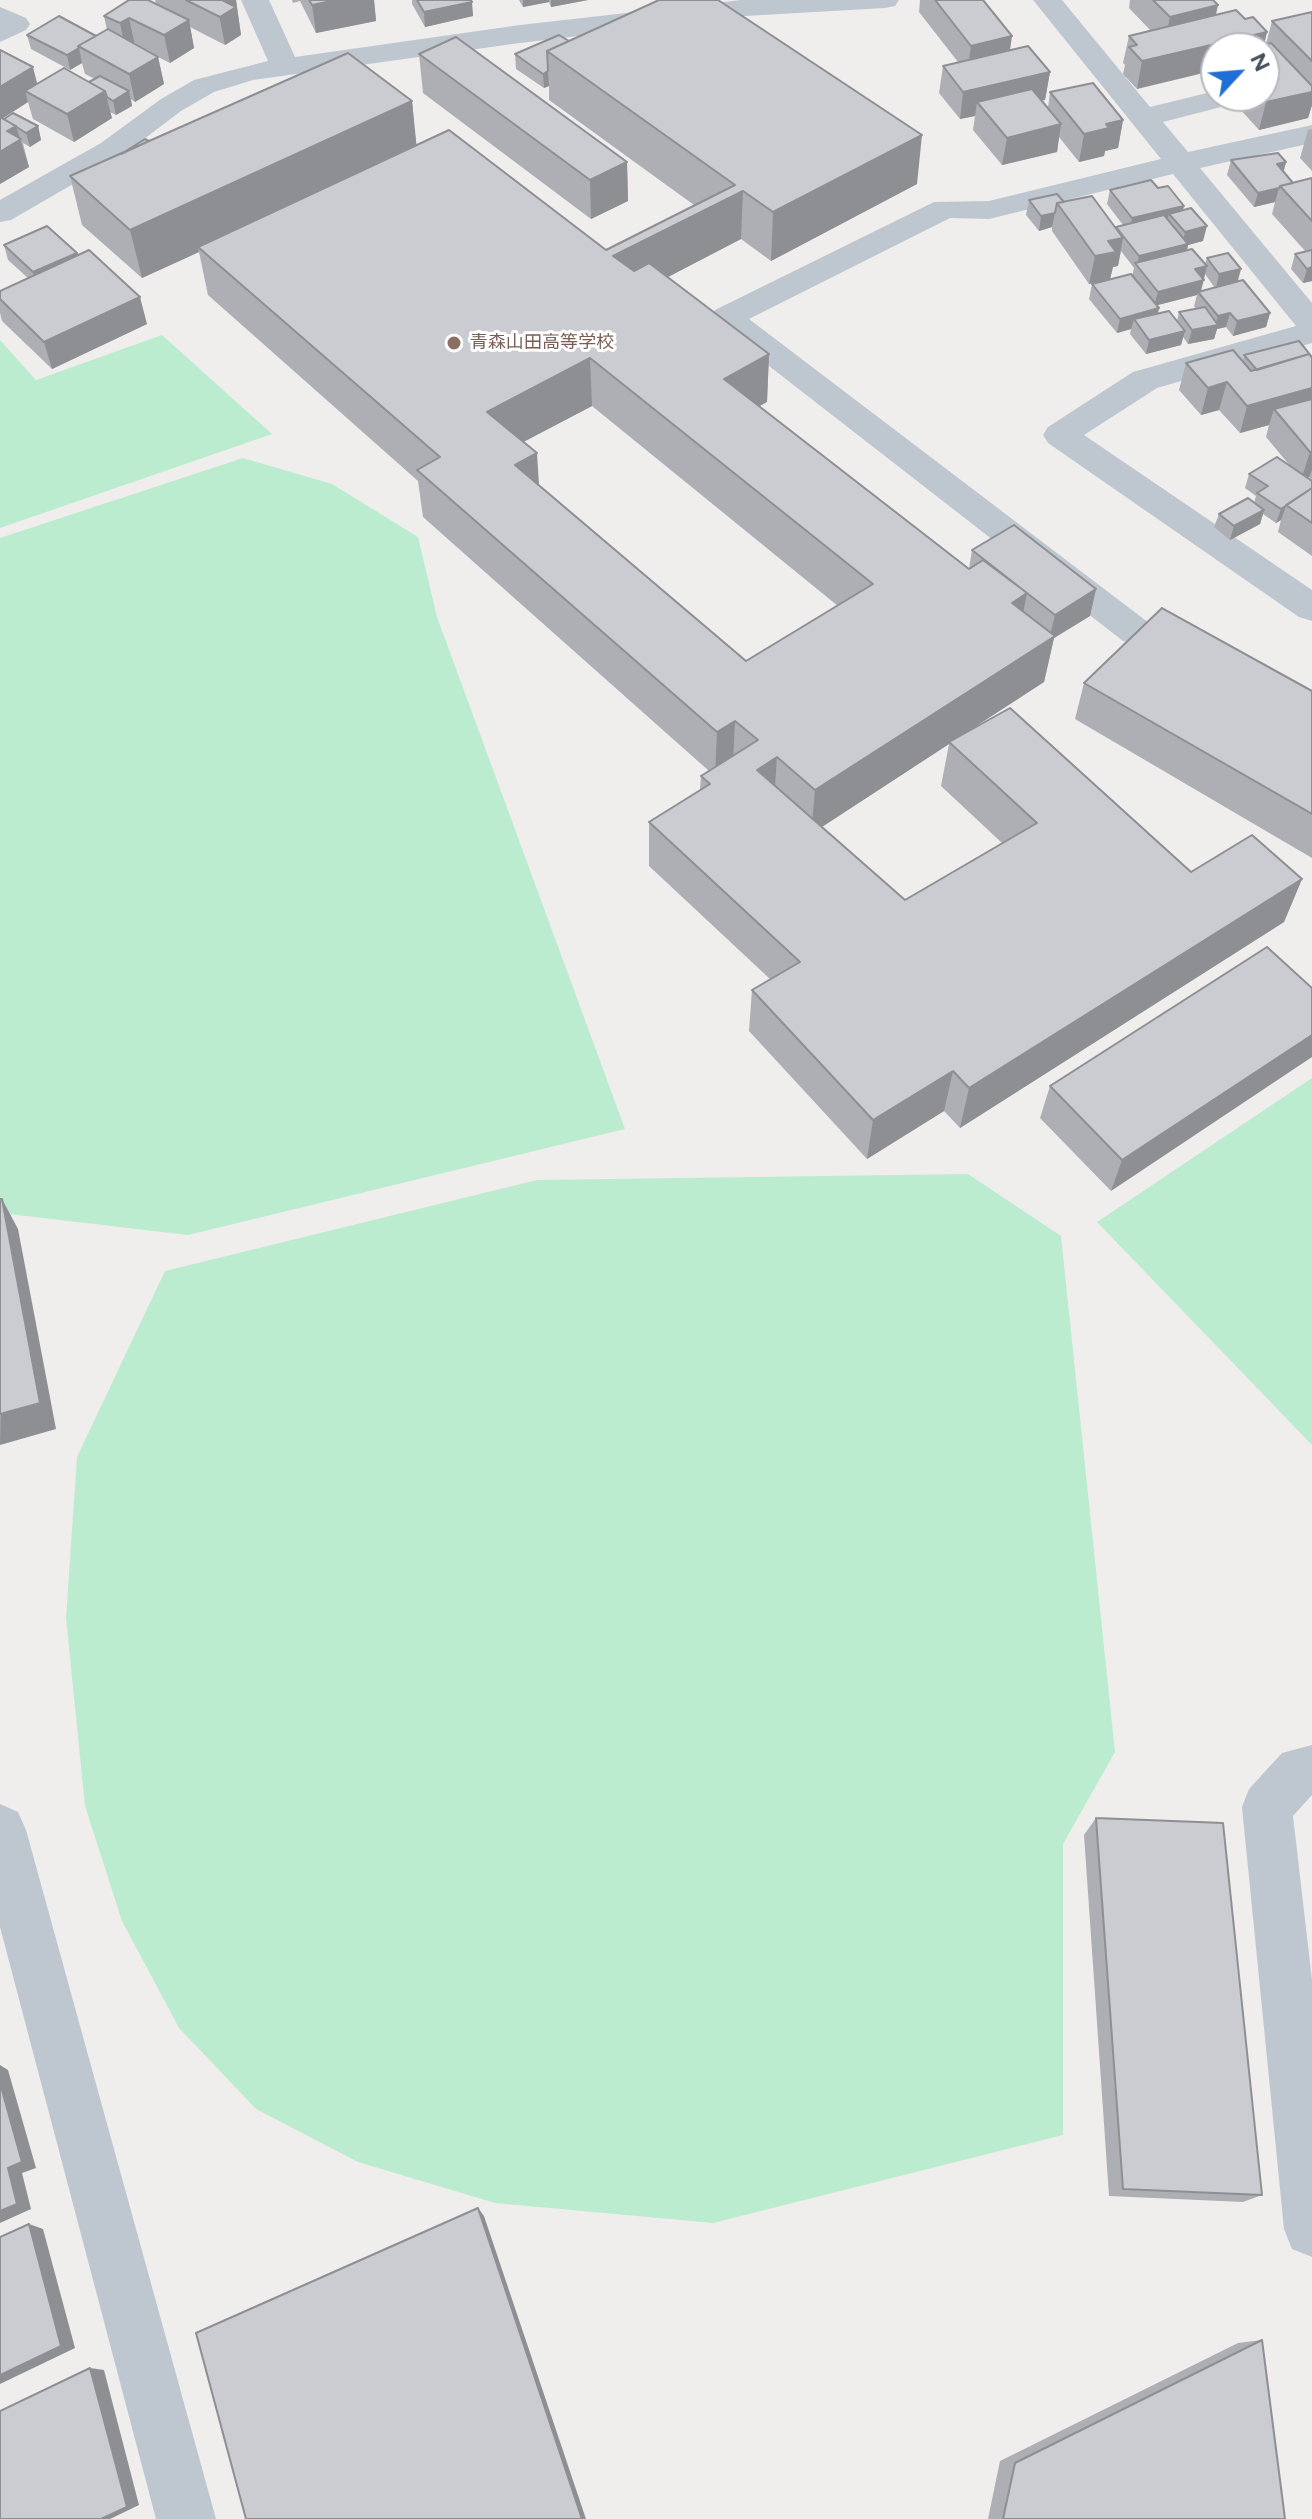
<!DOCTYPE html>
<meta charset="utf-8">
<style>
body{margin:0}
#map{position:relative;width:1312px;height:2519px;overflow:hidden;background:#f0eded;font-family:Figtree,sans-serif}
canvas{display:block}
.north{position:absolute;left:1200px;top:32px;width:80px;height:80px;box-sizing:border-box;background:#fff;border:2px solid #b5b9bd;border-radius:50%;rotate:64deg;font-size:22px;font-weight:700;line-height:32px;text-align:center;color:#46505a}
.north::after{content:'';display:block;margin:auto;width:28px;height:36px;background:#206fd6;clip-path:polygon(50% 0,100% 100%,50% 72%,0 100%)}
</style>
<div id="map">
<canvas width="1312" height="2519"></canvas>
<div class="north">N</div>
</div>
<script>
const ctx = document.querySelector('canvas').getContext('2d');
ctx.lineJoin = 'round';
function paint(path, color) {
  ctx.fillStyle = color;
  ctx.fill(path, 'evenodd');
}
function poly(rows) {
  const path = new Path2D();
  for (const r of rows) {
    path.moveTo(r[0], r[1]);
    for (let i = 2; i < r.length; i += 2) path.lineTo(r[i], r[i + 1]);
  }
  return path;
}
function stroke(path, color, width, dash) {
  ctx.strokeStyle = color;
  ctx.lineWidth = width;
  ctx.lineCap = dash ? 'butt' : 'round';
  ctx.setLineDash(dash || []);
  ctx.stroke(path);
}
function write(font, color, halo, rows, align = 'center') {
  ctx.font = font + ' Figtree,"Noto Sans JP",sans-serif';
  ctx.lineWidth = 6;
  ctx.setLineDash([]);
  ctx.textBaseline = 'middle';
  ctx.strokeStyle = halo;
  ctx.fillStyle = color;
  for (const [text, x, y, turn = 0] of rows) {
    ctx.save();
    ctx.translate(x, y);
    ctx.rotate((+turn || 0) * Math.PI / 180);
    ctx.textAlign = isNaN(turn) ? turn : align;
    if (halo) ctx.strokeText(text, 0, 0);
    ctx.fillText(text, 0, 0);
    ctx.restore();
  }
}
const green = poly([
 [162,335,272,434,0,528,0,340,36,380],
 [243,458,332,484,418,537,437,617,625,1129,188,1235,0,1213,0,538],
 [1312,1078,1312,1445,1097,1222],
 [968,1174,1061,1236,1115,1752,1063,1844,1063,2135,713,2223,495,2203,358,2162,256,2109,179,2028,122,1921,85,1806,66,1618,77,1457,165,1271,537,1180]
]);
const minor = poly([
 [241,0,269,0,295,57,520,25,741,0,899,0,895,6,885,8,745,16,520,43,253,80,214,92,181,111,123,155,11,220,0,222,0,200,101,143,161,99,194,80,268,61,241,0],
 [1033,0,1062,0,1150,107,1211,92,1222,96,1226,101,1221,107,1163,122,1188,152,1312,125,1312,143,1200,168,1312,303,1312,343,1157,388,1084,435,1312,590,1312,621,1299,617,1048,443,1043,435,1048,427,1133,372,1296,326,1173,174,989,219,950,218,749,319,1149,623,1154,632,1149,641,1136,645,1123,641,715,324,710,317,715,310,934,202,989,201,1161,159,1033,0],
 [0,7,26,18,30,24,26,30,0,42,0,7],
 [1312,1745,1312,1795,1293,1816,1312,1980,1312,2257,1292,2249,1284,2229,1242,1807,1249,1789,1282,1753,1312,1745],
 [0,1804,18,1812,26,1830,216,2519,156,2519,0,1927,0,1804]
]);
const wall = poly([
 [155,0,236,0,241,35,225,45,190,27,194,48,170,63,158,57,164,84,135,102,131,99,132,106,116,115,110,112,112,118,74,142,33,119,28,102,3,118,38,126,41,140,30,147,23,143,29,167,0,184,0,50,37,84,89,82,95,79,85,74,82,63,70,70,31,49,27,35,96,36,107,30,104,16,156,4],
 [292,0,374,0,376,21,316,33,300,1,293,3],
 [412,0,471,0,473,16,425,27,412,4],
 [519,0,588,0,551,7,549,2,523,7],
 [920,0,983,0,1010,50,1050,72,1045,100,1042,100,1048,108,1050,92,1123,120,1118,148,1105,151,1104,156,1079,162,1059,137,1057,152,1002,165,973,130,975,116,960,119,939,93,943,66,958,62,919,12],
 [1130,0,1213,0,1216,15,1245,19,1267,32,1264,45,1266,44,1272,21,1312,12,1312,105,1308,118,1259,130,1228,96,1264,96,1216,48,1137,89,1123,74,1125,65,1123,63,1129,36,1150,30,1129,8],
 [569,41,917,184,771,261,741,239,668,277,769,354,767,402,759,406,969,569,972,550,1096,589,1090,616,1054,638,1044,682,970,730,1191,872,1302,879,1284,922,960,1128,944,1111,867,1159,749,1031,752,990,770,979,649,866,649,822,700,790,701,776,709,771,423,517,418,481,208,295,199,252,142,278,82,225,70,176,149,141,412,101,416,145,606,250,694,205,549,100,549,86,544,88,516,69,515,54],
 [592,406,838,606,746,661,539,486,523,442],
 [949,744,941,786,1002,843,905,900,822,827],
 [419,54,627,162,628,201,591,219,423,93],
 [1312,129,1312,171,1300,158,1308,130],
 [1231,160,1286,162,1284,171,1293,183,1312,178,1312,281,1303,283,1291,269,1295,254,1306,252,1272,214,1275,202,1254,207,1227,175],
 [1158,188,1184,206,1183,210,1203,241,1188,245,1187,250,1205,264,1207,258,1238,282,1270,313,1266,327,1233,336,1226,327,1217,329,1214,339,1188,344,1183,337,1181,345,1146,354,1130,334,1131,329,1117,333,1089,299,1092,284,1132,276,1134,268,1121,251,1118,266,1113,267,1110,279,1089,284,1052,231,1052,227,1039,231,1026,215,1029,200,1064,202,1116,228,1123,225,1107,204,1110,190],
 [1205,274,1215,288,1201,291,1204,280],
 [1197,295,1194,306,1196,309,1179,312,1177,321,1158,313,1159,308,1157,305],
 [4,245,78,255,147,324,52,369,2,321,0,313,0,291,28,278,8,260],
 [1244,355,1312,356,1312,480,1309,477,1307,478,1312,481,1312,556,1278,532,1281,520,1276,523,1263,514,1260,524,1230,540,1214,527,1219,514,1254,503,1256,496,1245,488,1249,474,1291,467,1266,437,1269,425,1240,433,1219,410,1201,415,1179,390,1186,363,1243,361],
 [1084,683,1312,691,1312,858,1075,719],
 [1267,947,1111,1191,1040,1118,1050,1086],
 [1096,1818,1262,2195,1243,2202,1109,2196,1084,1835],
 [1262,2340,1285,2519,988,2519,1000,2461,1238,2343]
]);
const shadedWall = poly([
 [216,0,236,0,241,35,225,45],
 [337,0,374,0,376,21,316,33,312,5],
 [523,0,549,0,549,2,523,7],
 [551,0,588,0,551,7],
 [472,2,473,16,425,27,424,12],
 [1218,5,1212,33,1164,45,1170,17],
 [129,18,135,46,126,51,120,23],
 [189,20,194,48,170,63,164,35],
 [1267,32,1263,48,1216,48,1216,70,1137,89,1142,61],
 [1012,36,1008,64,967,73,971,46],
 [79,48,82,63,70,70,67,55],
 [158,57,164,84,135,102,129,74],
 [33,67,40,95,25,91,28,102,0,120,0,87],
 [548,71,549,86,544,88,543,74],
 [1050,72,1045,100,986,113,977,102,975,116,960,119,963,92],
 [1312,86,1312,105,1308,118,1259,130,1266,102],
 [105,91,112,118,74,142,67,114],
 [129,91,132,106,116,115,113,101],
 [412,101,417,150,198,247,199,252,142,278,130,230],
 [1123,120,1118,148,1105,151,1104,156,1079,162,1084,134,1106,124],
 [1061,124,1057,152,1002,165,1007,138],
 [16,126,29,167,0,184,0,152,7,131],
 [38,126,41,140,30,147,26,133],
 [922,135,917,184,771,261,773,212],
 [627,162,628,201,591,219,590,180],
 [1286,162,1282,176,1277,164],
 [1279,188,1275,202,1254,207,1258,193],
 [743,191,741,239,614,305,613,256],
 [1184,206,1180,220,1169,214,1167,223,1129,232,1132,218],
 [1055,213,1052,227,1039,231,1041,216],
 [1207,226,1203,241,1188,245,1185,259,1137,266,1139,256,1182,246,1185,232],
 [1123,238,1118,266,1113,267,1110,279,1089,284,1095,256,1108,241],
 [77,253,81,267,37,287,33,272],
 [1207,266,1200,294,1198,292,1197,295,1154,306,1158,292,1195,269],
 [1312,267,1312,281,1303,283,1307,269],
 [1241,269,1237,284,1216,288,1219,274],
 [140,297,147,324,52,369,44,342],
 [1159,308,1156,323,1134,319,1131,329,1117,333,1120,319],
 [1230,313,1226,327,1217,329,1214,339,1188,344,1192,330,1215,325,1218,316],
 [1270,313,1266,327,1233,336,1237,321],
 [1185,331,1181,345,1146,354,1149,340],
 [769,354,767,402,722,427,724,379],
 [590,358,592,406,491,459,487,412],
 [1227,382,1219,410,1201,415,1208,388],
 [1312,388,1312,412,1274,409,1269,425,1240,433,1247,406],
 [1310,452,1312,452,1312,470,1309,477,1301,480],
 [537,453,540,501,515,465],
 [1286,506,1281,520,1276,523,1281,509],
 [1264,510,1260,524,1230,540,1234,526],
 [1096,589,1090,616,1054,638,1044,682,950,743,949,742,949,744,811,834,815,790,1049,639,1055,615],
 [1027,593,1018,640,1012,603],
 [735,721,733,765,715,777,717,732],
 [777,757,774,802,757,770],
 [1302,879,1284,922,960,1128,969,1088],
 [1312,1035,1312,1057,1111,1191,1122,1160],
 [953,1071,944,1111,867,1159,873,1120],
 [2,1199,18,1229,56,1429,0,1445],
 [0,2065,8,2070,36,2168,22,2173,31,2209,0,2223,0,2211,8,2168,0,2083],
 [478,2208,484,2216,586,2519,582,2519],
 [29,2224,43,2229,75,2348,0,2384,0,2375],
 [90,2368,104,2370,139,2505,110,2519,101,2519]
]);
const building = poly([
 [129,0,148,0,189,20,164,35,129,18,120,23,104,16,129,0],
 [186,0,222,0,236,7,220,17,186,0],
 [309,0,337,0,312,5,309,0],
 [417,0,471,0,472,2,424,12,417,0],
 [659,0,718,0,922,135,773,212,743,191,613,256,634,271,649,263,769,354,724,379,969,569,983,560,1027,593,1012,603,1055,636,815,790,777,757,757,770,905,900,1037,823,949,742,1010,708,1191,872,1252,835,1302,879,969,1088,953,1071,873,1120,752,990,800,962,649,822,710,784,701,776,758,740,735,721,717,732,417,470,440,457,198,247,449,130,606,250,735,185,547,51,659,0],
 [590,358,873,584,746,661,515,465,537,453,487,412,590,358],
 [935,0,983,0,1012,36,971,46,935,0],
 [1153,0,1213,0,1218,5,1170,17,1153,0],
 [1236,10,1245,19,1253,17,1267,32,1142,61,1129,47,1137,45,1129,36,1236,10],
 [1312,12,1312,61,1272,21,1312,12],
 [59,16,96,36,78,46,79,48,67,55,27,35,59,16],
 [108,29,158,57,129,74,78,46,108,29],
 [559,35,569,41,547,51,548,71,543,74,515,54,559,35],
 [456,37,627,162,590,180,419,54,456,37],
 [1271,43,1312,86,1312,92,1266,102,1260,96,1264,96,1264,48,1250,48,1271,43],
 [1028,46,1050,72,963,92,943,66,1028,46],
 [0,50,33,67,0,87,0,50],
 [348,53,412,101,130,230,70,176,348,53],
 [64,68,105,91,67,114,25,91,64,68],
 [100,76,129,91,113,101,107,97,105,91,89,82,100,76],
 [1093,83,1123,120,1106,124,1109,128,1084,134,1050,92,1093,83],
 [1032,89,1061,124,1007,138,977,102,1032,89],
 [13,113,38,126,26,133,4,119,13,113],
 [0,117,16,126,7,131,21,139,0,152,0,117],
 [145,139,149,141,121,154,145,139],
 [1278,153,1286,162,1277,164,1293,183,1280,186,1279,188,1258,193,1231,160,1278,153],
 [1312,178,1312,221,1280,186,1312,178],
 [1151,180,1158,188,1168,186,1184,206,1132,218,1110,190,1151,180],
 [1057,194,1064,202,1057,203,1055,213,1041,216,1029,200,1057,194],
 [1092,196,1123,238,1108,241,1116,252,1095,256,1057,203,1092,196],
 [1191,208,1207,226,1185,232,1169,214,1191,208],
 [1164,215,1188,244,1139,256,1116,227,1164,215],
 [47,226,77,253,33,272,4,245,47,226],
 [1192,249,1207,266,1195,269,1204,280,1158,292,1135,263,1192,249],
 [89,250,140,297,44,342,0,299,0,291,89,250],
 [1312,250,1312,267,1307,269,1295,254,1312,250],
 [1228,253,1241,269,1219,274,1207,258,1228,253],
 [1131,274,1159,308,1120,319,1092,284,1131,274],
 [1243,280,1270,313,1237,321,1230,313,1218,316,1198,292,1243,280],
 [1205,307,1218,325,1192,330,1179,312,1205,307],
 [1169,311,1185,331,1149,340,1134,319,1169,311],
 [1299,341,1312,357,1309,354,1257,370,1244,355,1299,341],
 [1233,350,1251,371,1309,354,1312,358,1312,388,1247,406,1227,382,1208,388,1186,363,1233,350],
 [1312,399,1312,452,1310,452,1274,409,1312,399],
 [1277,457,1312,481,1312,488,1281,509,1257,493,1268,486,1249,474,1277,457],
 [1312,488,1312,523,1286,505,1312,488],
 [1248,498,1264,510,1234,526,1219,514,1248,498],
 [1014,525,1096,589,1055,615,972,550,1014,525],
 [1162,608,1312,691,1312,814,1084,683,1162,608],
 [1267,947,1312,988,1312,1035,1122,1160,1050,1086,1267,947],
 [0,1199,2,1199,40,1403,0,1414,0,1199],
 [1096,1818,1223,1823,1262,2195,1123,2189,1096,1818],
 [0,2083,22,2162,8,2168,17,2204,0,2211,0,2083],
 [478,2208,582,2519,246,2519,196,2333,478,2208],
 [29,2224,61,2346,0,2375,0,2237,29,2224],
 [1262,2340,1285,2519,1003,2519,1015,2463,1262,2340],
 [90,2368,127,2507,101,2519,0,2519,0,2411,90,2368]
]);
const markers = [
 [454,343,8,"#8d6e63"]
];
const farEducationnames = [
 ["青森山田高等学校",470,343]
];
paint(green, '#bceccf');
paint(minor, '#bec7cf');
paint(wall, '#aeafb5');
paint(shadedWall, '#8d8f93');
paint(building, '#caccd2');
stroke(building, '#8d8f93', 2);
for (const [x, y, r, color] of markers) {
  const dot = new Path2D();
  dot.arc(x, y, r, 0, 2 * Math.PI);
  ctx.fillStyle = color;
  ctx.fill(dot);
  stroke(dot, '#fff', 3);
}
write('18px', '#785e54', '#fff', farEducationnames, 'left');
</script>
